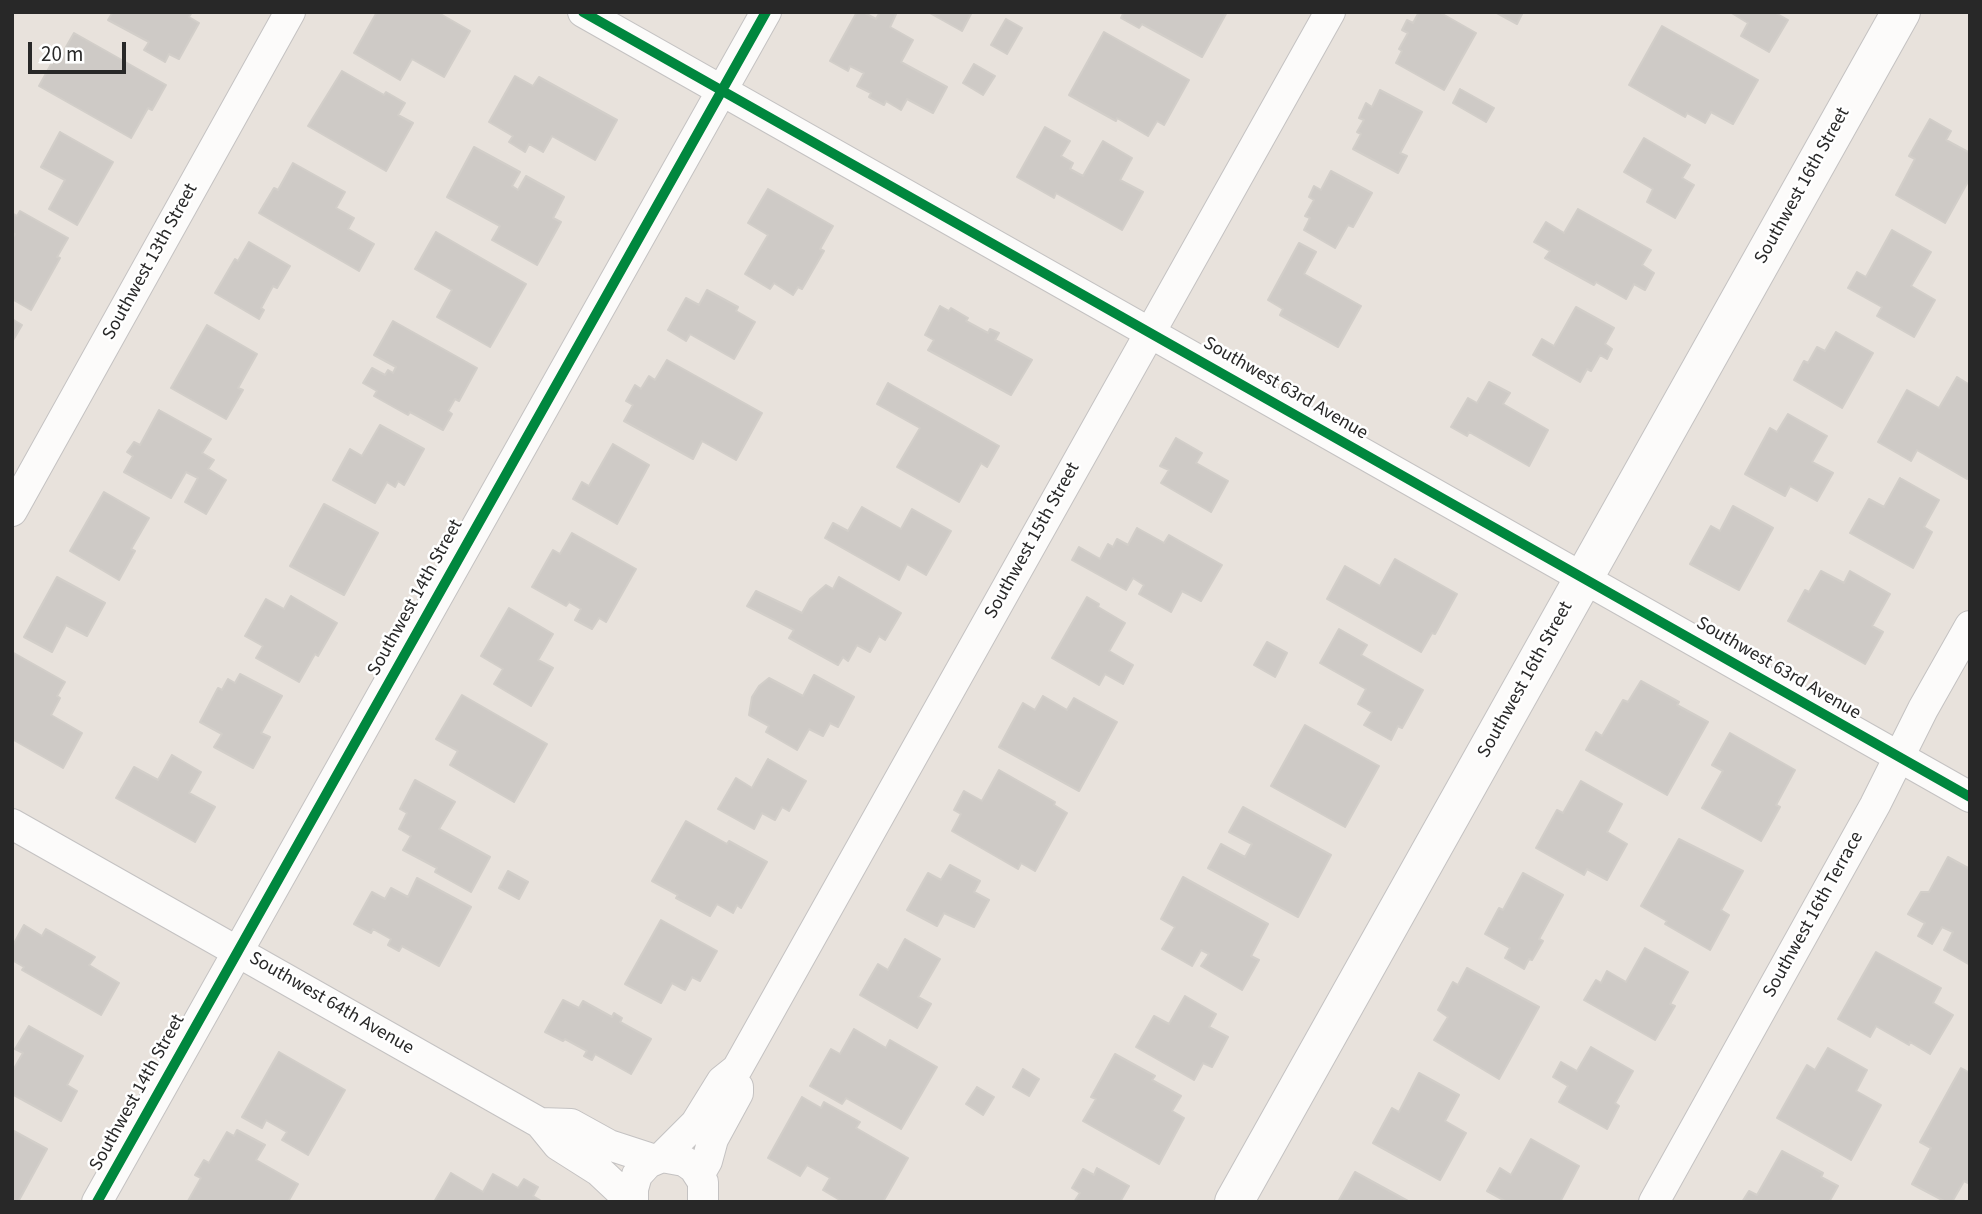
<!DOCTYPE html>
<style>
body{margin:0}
#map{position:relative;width:1982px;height:1214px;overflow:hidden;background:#e8e2dc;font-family:"Source Sans 3",sans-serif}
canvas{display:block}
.frame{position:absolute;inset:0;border:14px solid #282828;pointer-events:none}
.scale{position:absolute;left:28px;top:42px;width:98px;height:32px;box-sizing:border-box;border:4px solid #282828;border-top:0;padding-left:9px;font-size:21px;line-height:24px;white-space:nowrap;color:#282828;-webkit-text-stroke:5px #fff;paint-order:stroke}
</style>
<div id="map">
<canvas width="1982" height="1214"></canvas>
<div class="frame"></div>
<div class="scale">20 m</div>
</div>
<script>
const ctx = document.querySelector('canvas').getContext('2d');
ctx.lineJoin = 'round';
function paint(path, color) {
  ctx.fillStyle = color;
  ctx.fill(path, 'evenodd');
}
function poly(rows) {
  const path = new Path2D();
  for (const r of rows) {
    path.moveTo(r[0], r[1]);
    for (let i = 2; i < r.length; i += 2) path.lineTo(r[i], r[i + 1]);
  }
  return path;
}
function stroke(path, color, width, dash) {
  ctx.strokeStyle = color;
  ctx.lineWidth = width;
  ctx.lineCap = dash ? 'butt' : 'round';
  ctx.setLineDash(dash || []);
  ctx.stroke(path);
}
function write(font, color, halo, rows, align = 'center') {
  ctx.font = font + ' "Source Sans 3",sans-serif';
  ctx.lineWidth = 5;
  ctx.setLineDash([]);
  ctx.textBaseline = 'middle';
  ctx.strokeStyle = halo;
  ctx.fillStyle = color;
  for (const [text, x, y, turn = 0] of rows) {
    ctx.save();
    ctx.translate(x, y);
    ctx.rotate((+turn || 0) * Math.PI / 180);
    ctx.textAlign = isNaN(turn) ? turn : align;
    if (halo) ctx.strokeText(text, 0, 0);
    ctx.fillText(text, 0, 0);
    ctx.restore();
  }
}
const building = poly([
 [113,12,192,12,189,17,199,23,179,59,169,54,165,62,144,50,149,42,108,20,113,12],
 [377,12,437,12,470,31,444,77,412,59,400,80,354,53,377,12],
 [857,12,863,12,876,19,880,12,897,12,890,27,913,40,901,62,947,87,933,113,907,99,901,110,886,101,884,105,869,97,871,93,857,86,864,73,850,66,848,71,830,61,857,12],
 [928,12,972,12,962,31,928,12],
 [1124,12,1227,12,1202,57,1142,24,1139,28,1121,18,1124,12],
 [1419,12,1439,12,1476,33,1444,90,1396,63,1402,51,1399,49,1408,33,1402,30,1407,20,1413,23,1419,12],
 [1495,12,1523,12,1517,24,1495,12],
 [1730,12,1774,12,1788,20,1769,52,1741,36,1748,23,1730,12],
 [1006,19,1022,28,1007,54,991,45,1006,19],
 [1662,26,1758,80,1733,124,1711,112,1705,123,1687,113,1685,117,1629,85,1662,26],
 [1104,32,1189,80,1164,125,1157,121,1148,136,1117,118,1116,121,1069,95,1104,32],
 [74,33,166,85,152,110,148,108,131,138,39,86,54,59,58,61,74,33],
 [974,64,995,76,983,95,963,83,974,64],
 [342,71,384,95,386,92,405,103,398,115,413,123,386,171,308,126,342,71],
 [515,76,533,86,539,77,617,120,595,160,552,136,543,152,529,144,525,152,509,142,513,136,489,122,515,76],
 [1460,89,1494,108,1486,122,1453,103,1460,89],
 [1380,90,1422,112,1400,153,1407,156,1398,173,1353,149,1361,134,1357,132,1364,120,1359,118,1366,103,1372,107,1380,90],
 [1930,119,1951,131,1946,140,1970,153,1970,178,1945,223,1896,195,1915,159,1909,156,1930,119],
 [1045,127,1070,141,1061,156,1073,163,1070,169,1083,176,1103,141,1132,158,1120,180,1143,192,1122,230,1056,193,1054,198,1017,177,1045,127],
 [60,132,113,162,77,225,49,209,65,180,41,167,60,132],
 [1644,138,1690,165,1682,178,1694,185,1675,218,1647,202,1653,189,1624,172,1644,138],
 [474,147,520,172,512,186,518,190,526,176,564,197,553,218,561,222,537,265,492,240,500,226,447,197,474,147],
 [293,163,345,192,336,208,354,218,348,229,374,244,359,271,259,213,274,188,278,190,293,163],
 [1331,171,1372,193,1353,227,1348,225,1335,248,1304,230,1310,218,1305,216,1314,200,1309,197,1314,186,1321,190,1331,171],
 [768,189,833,226,820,249,824,251,802,289,798,287,793,295,774,283,770,289,745,274,768,235,748,223,768,189],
 [1578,209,1651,250,1642,265,1654,273,1645,290,1634,284,1626,299,1596,282,1594,285,1545,258,1550,251,1534,242,1546,222,1564,233,1578,209],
 [20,211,68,238,57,257,60,258,31,310,12,299,12,239,15,234,12,233,12,213,17,216,20,211],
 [1892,230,1931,252,1911,286,1935,300,1914,337,1877,316,1882,307,1848,288,1857,272,1866,277,1892,230],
 [436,232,526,284,490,347,437,317,452,290,415,269,436,232],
 [249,242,290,266,277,288,273,286,261,308,264,310,259,319,215,293,235,259,238,261,249,242],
 [1299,243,1316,252,1304,274,1361,306,1338,347,1280,315,1283,309,1268,300,1299,243],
 [707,290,738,307,736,311,755,322,734,359,690,334,686,341,668,330,686,298,699,305,707,290],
 [940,306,949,311,951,308,968,318,966,321,988,333,990,329,999,333,995,340,1032,360,1011,395,928,350,934,340,925,335,940,306],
 [1576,307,1614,328,1605,344,1612,349,1607,359,1600,355,1591,371,1587,369,1580,382,1533,355,1542,339,1554,346,1576,307],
 [12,319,22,325,12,342,12,319],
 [393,321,477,368,459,401,455,399,448,411,452,414,443,430,410,412,408,415,374,396,377,391,363,383,372,368,385,375,388,370,393,373,396,367,374,355,393,321],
 [207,325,257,354,238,388,243,390,226,419,171,388,207,325],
 [1836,332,1873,353,1842,408,1794,380,1804,361,1808,363,1817,347,1825,351,1836,332],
 [667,360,762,413,736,460,702,441,693,459,624,421,633,405,626,401,635,385,641,389,649,376,655,380,667,360],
 [1957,377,1970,385,1970,474,1967,479,1917,450,1911,461,1878,442,1907,390,1939,408,1957,377],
 [1489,382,1510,393,1503,404,1548,430,1529,466,1469,432,1467,436,1451,427,1468,398,1477,403,1489,382],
 [888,383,999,446,987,467,981,463,959,502,897,467,920,428,877,404,888,383],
 [159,410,211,439,202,453,214,460,208,469,226,480,206,514,185,502,198,478,186,472,171,498,124,472,133,456,127,452,134,442,140,445,159,410],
 [1788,414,1827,436,1812,462,1833,473,1817,501,1790,486,1785,496,1745,474,1770,428,1777,432,1788,414],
 [380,425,424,449,404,485,398,481,395,487,387,482,375,503,333,480,350,449,362,456,380,425],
 [1176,438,1202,453,1196,463,1228,481,1211,512,1161,483,1169,470,1160,466,1176,438],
 [613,444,649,465,617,524,573,499,582,482,589,486,613,444],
 [1900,478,1939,500,1924,527,1932,532,1913,568,1850,533,1869,499,1884,507,1900,478],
 [104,492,149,518,131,549,135,551,119,580,70,551,104,492],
 [324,504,378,533,344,595,290,566,324,504],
 [1733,506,1773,528,1739,590,1690,564,1711,526,1720,531,1733,506],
 [862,507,901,529,912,509,951,531,926,575,907,564,899,580,825,538,833,523,848,531,862,507],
 [1137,528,1164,543,1169,535,1222,565,1201,601,1182,591,1171,612,1139,594,1144,585,1133,578,1126,590,1072,560,1079,547,1100,559,1108,544,1113,547,1117,539,1128,545,1137,528],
 [572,533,636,569,606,622,599,618,592,629,575,620,581,609,569,602,566,606,532,587,553,550,560,554,572,533],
 [1395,559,1457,594,1435,634,1432,633,1421,652,1327,599,1345,566,1380,586,1395,559],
 [1821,571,1844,583,1850,571,1890,594,1872,626,1883,632,1865,664,1788,621,1805,590,1809,592,1821,571],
 [57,577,105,603,87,636,66,625,52,652,24,637,57,577],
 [839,577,901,613,885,640,879,636,870,652,857,645,848,661,843,657,838,665,789,638,794,630,747,606,756,591,802,613,810,599,826,585,833,589,839,577],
 [291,596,337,623,318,656,315,654,299,682,256,658,263,646,245,636,266,599,284,609,291,596],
 [1087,597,1099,604,1098,607,1125,623,1109,651,1133,665,1123,684,1105,674,1099,685,1052,658,1087,597],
 [509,608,553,634,538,660,553,668,531,706,494,684,503,669,481,656,509,608],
 [1339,629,1367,645,1361,655,1423,690,1402,728,1398,726,1391,740,1364,725,1372,712,1358,704,1366,689,1320,663,1339,629],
 [1267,642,1287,653,1275,677,1254,665,1267,642],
 [12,652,65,682,57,696,60,698,51,715,82,733,63,768,12,739,12,652],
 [240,674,282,696,261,733,270,737,253,768,214,747,222,734,200,722,218,688,222,690,228,679,235,683,240,674],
 [814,675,854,697,838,727,830,723,823,736,809,729,797,750,766,732,769,726,749,715,752,697,759,686,769,678,803,696,814,675],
 [1641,681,1679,702,1677,705,1708,722,1667,795,1586,750,1596,732,1602,736,1623,700,1628,702,1641,681],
 [462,695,547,744,514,802,450,765,458,751,436,739,462,695],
 [1043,696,1067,710,1074,698,1117,722,1079,791,999,747,1023,703,1035,710,1043,696],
 [1305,725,1379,766,1345,827,1271,786,1305,725],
 [1730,733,1795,770,1776,805,1780,807,1761,841,1702,808,1723,771,1712,765,1730,733],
 [172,755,201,772,189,793,215,807,195,842,116,798,134,767,158,780,172,755],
 [768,759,806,781,789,811,782,807,775,820,762,813,754,829,718,809,736,778,752,788,768,759],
 [999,770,1055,802,1054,805,1067,813,1035,871,1021,863,1018,869,952,831,961,814,954,810,964,791,982,801,999,770],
 [415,780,455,802,439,829,490,857,471,892,435,872,437,868,403,850,411,836,399,829,407,813,400,809,415,780],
 [1581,781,1622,804,1607,832,1627,844,1607,880,1587,869,1584,875,1536,848,1557,810,1563,813,1581,781],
 [1243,807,1331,855,1298,917,1208,868,1221,844,1245,857,1252,844,1229,832,1243,807],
 [686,821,727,844,729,841,767,862,741,908,737,905,733,913,717,904,710,916,676,898,678,895,652,881,686,821],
 [1679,839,1743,871,1721,910,1729,915,1710,950,1665,924,1667,921,1641,906,1679,839],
 [1948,857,1970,869,1970,965,1944,950,1953,932,1942,927,1932,944,1918,936,1925,923,1908,914,1921,892,1929,892,1948,857],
 [950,865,980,881,974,892,989,900,974,927,944,913,937,926,907,910,928,873,941,880,950,865],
 [508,871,528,882,519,899,499,888,508,871],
 [1523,873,1563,895,1539,939,1543,941,1532,960,1529,959,1524,969,1505,958,1510,948,1485,934,1499,908,1503,910,1523,873],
 [1183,877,1268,924,1251,956,1259,960,1242,990,1201,966,1209,954,1201,950,1192,966,1162,949,1175,927,1161,919,1183,877],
 [417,878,471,907,439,966,402,946,399,951,388,945,391,939,373,929,371,933,354,924,372,892,385,899,391,888,408,897,417,878],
 [661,920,717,951,700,981,692,977,685,990,672,983,661,1003,625,984,661,920],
 [24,925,42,936,46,929,95,957,89,965,119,983,101,1015,22,970,24,967,12,960,12,947,24,925],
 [905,939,940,959,918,997,931,1004,917,1028,860,995,878,964,888,970,905,939],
 [1645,948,1688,972,1670,1004,1675,1006,1655,1040,1584,1000,1596,980,1601,983,1607,971,1626,982,1645,948],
 [1876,952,1941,988,1933,1003,1953,1015,1930,1054,1910,1042,1909,1045,1876,1026,1870,1037,1838,1019,1876,952],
 [1467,968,1539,1007,1499,1079,1434,1040,1448,1017,1438,1010,1453,982,1458,985,1467,968],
 [1185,996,1216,1014,1209,1027,1228,1037,1212,1067,1203,1063,1194,1080,1136,1047,1154,1016,1169,1024,1185,996],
 [563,1000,579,1008,583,1001,612,1017,614,1013,622,1018,620,1022,651,1039,631,1074,595,1054,592,1060,584,1056,587,1051,565,1039,563,1041,545,1032,563,1000],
 [29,1026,83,1056,67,1085,77,1091,61,1121,12,1094,12,1072,23,1053,15,1049,29,1026],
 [854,1029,886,1048,890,1040,937,1067,901,1129,846,1098,842,1104,810,1086,831,1049,840,1054,854,1029],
 [1591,1047,1633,1071,1615,1103,1619,1106,1607,1129,1559,1102,1568,1086,1553,1077,1561,1062,1577,1071,1591,1047],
 [1828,1048,1867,1070,1856,1091,1881,1105,1851,1160,1777,1118,1807,1065,1815,1070,1828,1048],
 [279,1052,345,1090,308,1155,282,1140,287,1132,266,1120,262,1128,242,1117,279,1052],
 [1115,1054,1155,1076,1152,1080,1181,1096,1172,1111,1184,1118,1159,1164,1083,1121,1096,1099,1091,1097,1115,1054],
 [1961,1068,1970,1073,1970,1184,1964,1181,1952,1202,1946,1202,1912,1184,1931,1148,1920,1142,1961,1068],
 [1023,1069,1039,1079,1029,1096,1013,1087,1023,1069],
 [1419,1073,1459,1095,1445,1121,1466,1133,1440,1180,1373,1143,1392,1108,1399,1112,1419,1073],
 [977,1087,994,1097,983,1115,966,1104,977,1087],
 [802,1097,821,1108,824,1102,860,1122,856,1128,908,1158,883,1202,843,1202,823,1190,830,1178,807,1165,800,1176,768,1158,802,1097],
 [12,1130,47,1149,18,1202,12,1202,12,1130],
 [237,1130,265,1145,256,1160,298,1184,288,1202,188,1201,201,1178,195,1175,204,1160,209,1163,227,1132,234,1136,237,1130],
 [1531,1139,1579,1166,1560,1202,1507,1202,1487,1191,1500,1168,1511,1175,1531,1139],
 [1782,1151,1823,1173,1821,1177,1838,1186,1829,1202,1742,1202,1749,1191,1757,1195,1782,1151],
 [1097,1168,1129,1186,1120,1202,1074,1202,1080,1193,1072,1188,1083,1169,1094,1175,1097,1168],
 [1355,1172,1408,1201,1407,1202,1338,1202,1355,1172],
 [451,1173,483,1192,493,1174,518,1188,524,1179,538,1187,533,1196,543,1202,434,1202,451,1173]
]);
const street = poly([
 [583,12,1970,797],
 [12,511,290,12],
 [12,824,540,1123,558,1145,599,1171,632,1202],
 [540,1123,571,1124,609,1145,655,1160],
 [662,1157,696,1123,722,1081,737,1069,1330,12],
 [699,1175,707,1161,713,1139,738,1093,738,1087],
 [97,1202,766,12],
 [633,1202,633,1189,637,1175,648,1163,662,1157,684,1161,694,1168,703,1182,703,1202],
 [1654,1202,1875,805,1923,709,1970,626]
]);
const secondary = poly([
 [1234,1202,1901,12]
]);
const cycleway = poly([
 [583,12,1970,797],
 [97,1202,766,12]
]);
const streetNames = [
 ["Southwest 16th Street",1803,186,-61],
 ["Southwest 13th Street",151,262,-61],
 ["Southwest 63rd Avenue",1285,389,30],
 ["Southwest 15th Street",1033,541,-61],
 ["Southwest 14th Street",416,598,-61],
 ["Southwest 63rd Avenue",1778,669,30],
 ["Southwest 16th Street",1526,680,-61],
 ["Southwest 16th Terrace",1814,915,-61],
 ["Southwest 64th Avenue",331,1004,30],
 ["Southwest 14th Street",138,1093,-61]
];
paint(building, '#cecac6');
stroke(building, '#d2cec9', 2);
stroke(street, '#c4c2c2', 32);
stroke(secondary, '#c4c2c2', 40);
stroke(street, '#fcfbfa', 30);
stroke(secondary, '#fcfbfa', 38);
stroke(cycleway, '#00873e', 10);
write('19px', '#282828', '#fff', streetNames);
</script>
